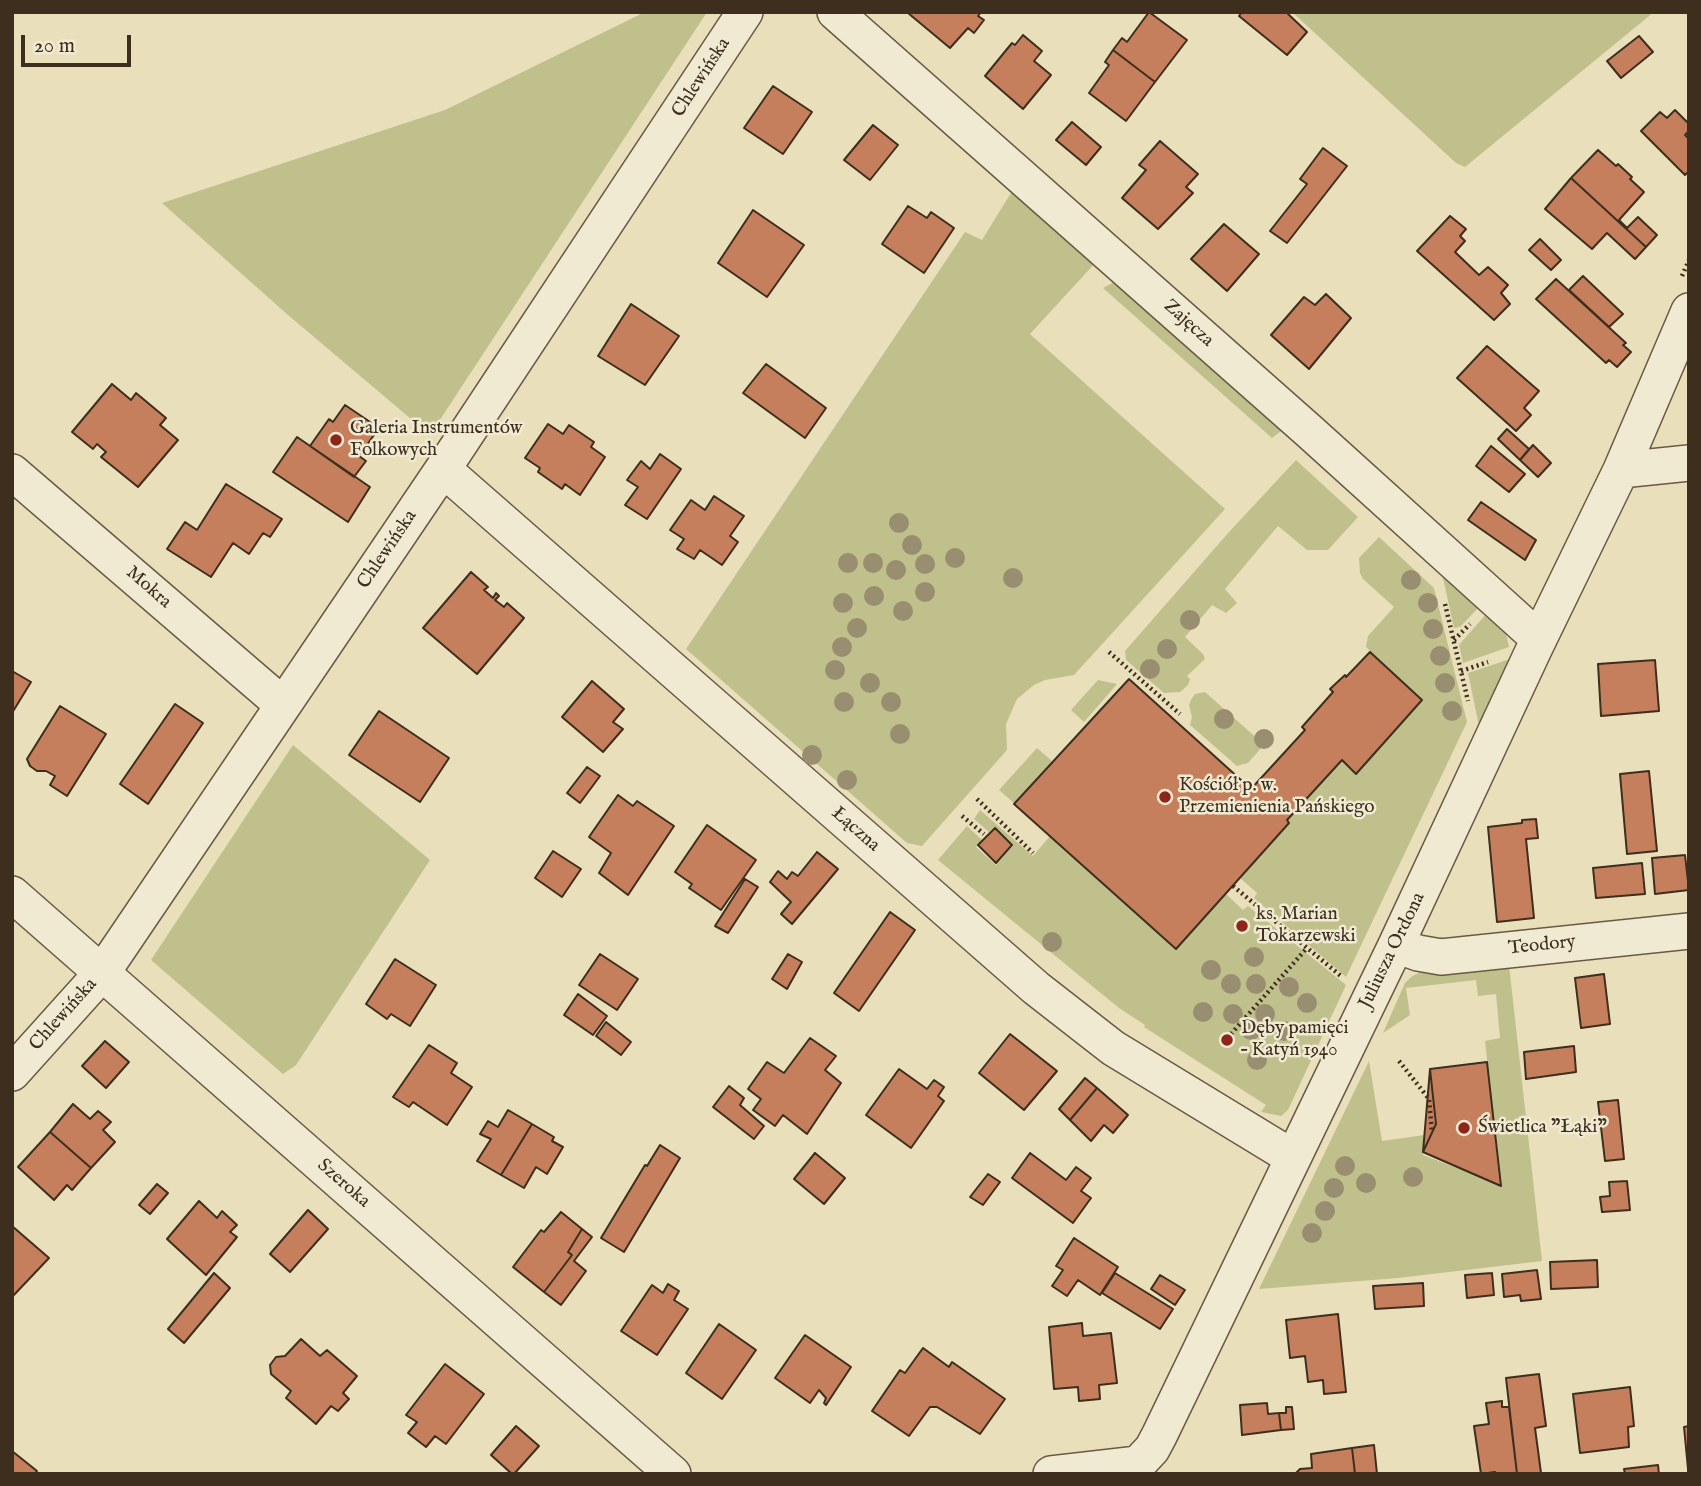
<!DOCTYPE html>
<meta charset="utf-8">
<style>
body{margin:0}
#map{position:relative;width:1701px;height:1486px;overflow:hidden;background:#eadfbb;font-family:"IM FELL English",serif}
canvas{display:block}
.frame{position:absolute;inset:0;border:14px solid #3d2e1d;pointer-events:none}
.scale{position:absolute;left:21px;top:35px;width:110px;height:32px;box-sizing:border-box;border:4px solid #3d2e1d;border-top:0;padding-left:9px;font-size:21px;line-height:24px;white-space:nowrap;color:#3d2e1d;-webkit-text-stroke:5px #f1ead3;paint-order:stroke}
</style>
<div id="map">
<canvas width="1701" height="1486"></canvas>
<div class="frame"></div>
<div class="scale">20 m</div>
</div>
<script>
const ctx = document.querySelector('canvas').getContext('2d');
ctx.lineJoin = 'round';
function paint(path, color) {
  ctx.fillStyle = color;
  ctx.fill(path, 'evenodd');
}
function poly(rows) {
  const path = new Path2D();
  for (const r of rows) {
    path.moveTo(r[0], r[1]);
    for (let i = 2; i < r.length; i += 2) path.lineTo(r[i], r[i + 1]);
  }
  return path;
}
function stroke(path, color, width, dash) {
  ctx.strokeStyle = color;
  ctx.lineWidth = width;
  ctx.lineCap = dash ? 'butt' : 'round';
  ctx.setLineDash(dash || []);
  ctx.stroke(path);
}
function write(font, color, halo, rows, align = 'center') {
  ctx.font = font + ' "IM FELL English",serif';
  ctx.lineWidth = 5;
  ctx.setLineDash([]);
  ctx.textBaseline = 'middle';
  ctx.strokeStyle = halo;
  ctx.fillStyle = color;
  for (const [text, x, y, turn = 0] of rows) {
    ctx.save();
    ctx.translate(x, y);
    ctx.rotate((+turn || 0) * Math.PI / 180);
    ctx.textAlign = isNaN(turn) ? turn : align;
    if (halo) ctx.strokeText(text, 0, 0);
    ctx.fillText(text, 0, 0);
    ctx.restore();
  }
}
const green = poly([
 [645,12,707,12,430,435,288,315,162,203,445,110],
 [1292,12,1654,12,1465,167,1456,163],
 [1014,188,1097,261,1030,334,1225,509,1074,675,1045,680,1034,685,1017,699,1006,724,1007,750,922,846,907,843,686,649,965,232,982,240],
 [1120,279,1285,428,1272,438,1103,288],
 [1296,460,1358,517,1328,550,1307,550,1278,526,1225,589,1237,603,1226,613,1212,605,1185,637,1203,654,1205,659,1187,676,1190,679,1188,685,1180,692,1164,693,1126,660,1125,651,1229,532],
 [1379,537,1434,588,1467,722,1346,977,1254,898,1257,893,1240,878,1289,823,1287,820,1342,760,1357,773,1422,701,1366,647,1368,636,1394,607,1363,579,1360,573,1359,558],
 [1448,572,1482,604,1460,627,1454,628,1443,578],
 [1488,612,1506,633,1509,647,1463,663,1459,645],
 [1510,659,1479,726,1468,673],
 [1098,680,1117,684,1084,722,1071,710],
 [1205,692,1260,741,1262,747,1248,763,1237,766,1190,725,1192,717,1189,705,1191,700,1195,694],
 [293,745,430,860,296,1065,283,1074,151,960],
 [1037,748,1052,761,1014,803,999,790],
 [980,810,1033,856,1050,836,1176,949,1226,894,1243,910,1248,906,1346,985,1288,1110,1281,1116,1261,1112,1266,1105,1144,1027,1145,1025,1119,1008,938,860,967,826,982,840,976,847,996,865,1013,846,994,827,989,832,974,819],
 [1508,956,1542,1261,1398,1278,1259,1289,1369,1061,1382,1141,1424,1135,1423,1155,1501,1185,1485,1041,1500,1038,1496,994,1478,996,1476,980,1406,988,1410,1015,1383,1033,1405,983,1411,977,1424,970]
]);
const building = poly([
 [981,12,978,16,984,20,974,33,968,28,950,48,908,13,981,12],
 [1149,12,1187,40,1155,82,1113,50,1122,38,1127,42,1149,12],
 [1242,12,1286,12,1307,32,1287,55,1239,16,1242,12],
 [1023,35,1042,51,1034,61,1051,75,1023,109,985,76,1012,43,1015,45,1023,35],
 [1639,36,1653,52,1621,78,1607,61,1639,36],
 [1113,50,1155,82,1126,121,1089,93,1109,65,1105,62,1113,50],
 [773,86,812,112,783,154,744,128,773,86],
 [1675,110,1689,124,1689,131,1685,135,1689,139,1689,171,1685,175,1641,131,1660,112,1667,118,1675,110],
 [1072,122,1101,147,1086,165,1056,140,1072,122],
 [873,125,898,145,870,180,844,160,873,125],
 [1160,141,1198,174,1186,187,1193,193,1158,229,1122,198,1146,170,1139,165,1160,141],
 [1323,148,1347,166,1287,243,1270,231,1307,184,1300,179,1323,148],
 [1598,150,1616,166,1618,164,1632,177,1630,179,1644,192,1619,220,1627,228,1638,217,1657,235,1646,247,1571,178,1598,150],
 [1571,178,1646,247,1635,259,1607,233,1592,249,1545,209,1571,178],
 [908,206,927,218,931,212,954,228,924,273,882,244,908,206],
 [753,210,804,245,767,297,718,263,753,210],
 [1450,216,1466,229,1460,236,1465,241,1455,252,1479,275,1488,267,1508,285,1501,293,1510,304,1494,320,1417,251,1450,216],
 [1224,224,1259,254,1227,291,1191,259,1224,224],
 [1540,239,1561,260,1551,270,1529,250,1540,239],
 [1583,276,1623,314,1609,327,1569,290,1583,276],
 [1556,279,1626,343,1623,345,1631,352,1617,367,1609,360,1606,363,1536,299,1556,279],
 [1326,294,1351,318,1309,369,1271,335,1304,297,1315,305,1326,294],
 [631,304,679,336,645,385,598,356,631,304],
 [1487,346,1539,391,1524,408,1531,415,1516,431,1457,378,1487,346],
 [766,364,826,408,805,438,743,393,766,364],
 [112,384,131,400,136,393,166,418,160,425,178,440,138,487,101,457,106,452,97,444,93,449,72,432,112,384],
 [345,405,379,428,359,456,366,461,354,477,310,446,329,419,333,422,345,405],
 [548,424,563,434,569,425,594,442,591,447,605,457,580,495,565,484,562,489,538,472,540,468,525,458,548,424],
 [1507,429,1529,449,1520,460,1498,439,1507,429],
 [297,437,370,487,348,522,273,472,297,437],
 [1533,445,1551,463,1538,477,1520,460,1533,445],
 [1491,446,1525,474,1509,492,1476,466,1491,446],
 [660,454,681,469,647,519,625,505,638,487,627,480,641,461,650,469,660,454],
 [226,484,282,519,270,537,263,533,249,554,233,543,211,577,167,549,185,522,197,530,226,484],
 [714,496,744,516,730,536,738,542,722,565,700,550,694,559,677,549,684,539,670,530,691,500,705,510,714,496],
 [1481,502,1536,540,1525,560,1468,520,1481,502],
 [471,572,488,587,484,590,493,598,496,593,499,596,495,600,504,607,507,603,524,618,477,674,423,628,471,572],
 [1370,652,1422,700,1356,774,1342,760,1287,820,1289,823,1176,949,1014,804,1129,679,1251,789,1305,730,1302,727,1333,692,1330,689,1345,675,1346,677,1370,652],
 [1655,660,1659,711,1601,716,1598,664,1655,660],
 [12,671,31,682,12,713,12,671],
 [592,681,624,709,613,722,623,729,603,752,562,717,592,681],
 [175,704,203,723,148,804,120,784,175,704],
 [60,706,106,734,67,796,50,785,55,776,46,771,37,771,30,766,27,759,60,706],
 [379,711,449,758,420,802,349,755,379,711],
 [587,767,600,776,580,803,567,793,587,767],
 [1649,771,1657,851,1627,854,1620,774,1649,771],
 [618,795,633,806,637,801,674,826,628,895,599,873,611,853,589,837,618,795],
 [1536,819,1538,838,1526,839,1534,918,1497,922,1488,827,1522,823,1522,820,1536,819],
 [707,825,756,860,721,910,689,888,692,884,675,872,707,825],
 [995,828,1012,845,996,863,978,845,995,828],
 [553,851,581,869,562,897,535,878,553,851],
 [817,852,838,869,792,924,781,914,791,902,770,882,778,871,787,879,792,872,798,876,817,852],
 [1685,855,1689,890,1655,894,1652,858,1685,855],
 [1642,863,1645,894,1596,898,1593,868,1642,863],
 [745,879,758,887,728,933,715,926,745,879],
 [890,912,915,930,859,1011,834,993,890,912],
 [600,954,638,979,617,1010,579,985,600,954],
 [788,954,802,962,787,989,772,979,788,954],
 [395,959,436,985,410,1026,391,1014,387,1019,366,1004,395,959],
 [1604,974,1610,1024,1581,1028,1575,978,1604,974],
 [578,994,607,1016,593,1035,564,1015,578,994],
 [606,1022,631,1042,621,1055,596,1036,606,1022],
 [1010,1034,1057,1071,1024,1110,979,1073,1010,1034],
 [810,1038,836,1056,825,1070,841,1083,807,1134,783,1115,775,1126,753,1110,761,1099,748,1089,767,1062,784,1073,810,1038],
 [105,1041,129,1062,106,1088,82,1066,105,1041],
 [429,1045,457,1063,451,1073,472,1087,447,1125,413,1102,409,1107,393,1097,429,1045],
 [1574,1046,1576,1072,1526,1079,1524,1052,1574,1046],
 [1487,1062,1501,1186,1423,1152,1436,1124,1430,1069,1487,1062],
 [899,1069,927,1089,934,1080,944,1087,938,1096,944,1101,911,1148,866,1115,899,1069],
 [1430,1069,1436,1124,1423,1152,1430,1069],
 [1085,1078,1097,1088,1070,1120,1059,1109,1085,1078],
 [729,1086,744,1098,740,1105,764,1126,754,1139,713,1107,729,1086],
 [1097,1088,1128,1115,1113,1133,1104,1125,1091,1141,1070,1120,1097,1088],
 [1618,1100,1624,1159,1605,1161,1598,1102,1618,1100],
 [73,1104,90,1119,98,1111,111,1122,103,1130,115,1142,91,1168,50,1132,73,1104],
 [508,1110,532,1124,501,1175,477,1161,491,1139,480,1134,488,1121,498,1127,508,1110],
 [532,1124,554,1137,552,1141,563,1147,547,1174,536,1167,524,1188,501,1175,532,1124],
 [50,1132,91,1168,72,1190,67,1185,54,1200,18,1167,50,1132],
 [660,1145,680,1158,624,1252,601,1238,645,1165,647,1166,660,1145],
 [815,1153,845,1178,824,1204,794,1179,815,1153],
 [1030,1153,1066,1180,1076,1167,1091,1178,1081,1191,1091,1198,1073,1223,1012,1178,1030,1153],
 [988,1174,1000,1182,983,1205,970,1197,988,1174],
 [1627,1181,1630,1210,1602,1212,1600,1197,1610,1196,1609,1182,1627,1181],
 [157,1184,168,1193,150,1214,139,1205,157,1184],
 [199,1201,217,1218,222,1211,237,1225,230,1232,237,1237,206,1275,167,1239,199,1201],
 [308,1210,328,1229,290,1272,270,1254,308,1210],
 [561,1212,582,1229,568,1252,572,1255,544,1292,513,1267,541,1230,544,1232,561,1212],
 [12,1226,49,1258,12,1297,12,1226],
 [582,1229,592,1237,574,1261,586,1271,561,1305,544,1292,572,1255,568,1252,582,1229],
 [1074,1238,1118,1267,1100,1295,1078,1280,1067,1296,1052,1286,1063,1270,1056,1266,1074,1238],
 [1597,1260,1598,1287,1551,1289,1550,1262,1597,1260],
 [1537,1270,1541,1299,1521,1301,1520,1295,1504,1297,1502,1274,1537,1270],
 [214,1273,230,1288,184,1343,168,1329,214,1273],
 [1115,1273,1173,1309,1160,1329,1102,1293,1115,1273],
 [1492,1273,1494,1295,1467,1298,1465,1275,1492,1273],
 [1160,1275,1185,1290,1175,1305,1151,1289,1160,1275],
 [1423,1283,1424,1306,1375,1309,1373,1286,1423,1283],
 [668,1284,679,1291,674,1300,688,1309,657,1355,621,1331,652,1285,663,1293,668,1284],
 [1338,1314,1346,1392,1324,1394,1323,1380,1308,1382,1305,1356,1290,1358,1286,1320,1338,1314],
 [1082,1323,1083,1336,1111,1333,1117,1383,1099,1385,1100,1399,1079,1401,1078,1387,1054,1389,1049,1327,1082,1323],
 [719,1324,756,1350,722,1399,686,1373,719,1324],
 [805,1335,851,1367,826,1405,824,1403,826,1398,819,1390,810,1403,775,1378,805,1335],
 [301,1339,320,1356,327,1350,357,1376,343,1393,349,1399,338,1411,331,1406,316,1424,286,1398,291,1391,271,1374,270,1365,276,1357,285,1356,301,1339],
 [923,1348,949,1367,952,1362,1005,1399,980,1434,937,1407,930,1407,909,1436,872,1411,900,1370,905,1373,923,1348],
 [445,1364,484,1394,446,1444,435,1436,426,1447,408,1433,417,1422,406,1415,445,1364],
 [1539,1374,1546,1426,1535,1428,1541,1473,1517,1474,1506,1378,1539,1374],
 [1630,1387,1634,1426,1628,1427,1629,1447,1580,1453,1573,1394,1630,1387],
 [1502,1401,1502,1407,1509,1407,1517,1474,1495,1474,1495,1472,1481,1474,1474,1426,1489,1424,1486,1403,1502,1401],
 [1267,1403,1268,1414,1279,1413,1281,1430,1242,1435,1240,1405,1267,1403],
 [1286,1407,1292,1407,1294,1429,1281,1430,1279,1413,1286,1413,1286,1407],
 [516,1426,539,1446,514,1474,512,1474,491,1455,516,1426],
 [1689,1426,1689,1468,1688,1469,1684,1427,1689,1426],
 [1374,1445,1377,1474,1355,1474,1352,1448,1374,1445],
 [1352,1448,1355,1474,1295,1474,1300,1469,1312,1468,1311,1454,1352,1448],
 [12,1451,37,1471,35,1474,12,1474,12,1451],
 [1658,1465,1659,1474,1625,1474,1624,1469,1658,1465]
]);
const path = poly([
 [1682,276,1689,260],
 [1445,604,1468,701],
 [1454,640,1470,624],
 [1109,652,1180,714],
 [1461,671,1488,662],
 [977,799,1033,853],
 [962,816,984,834],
 [1233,886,1342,977],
 [1231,1034,1306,949],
 [1399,1061,1429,1099,1432,1132]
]);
const street = poly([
 [835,12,1309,431,1539,639],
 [443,469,1036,988,1113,1048,1292,1157],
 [1621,470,1689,463],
 [12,472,283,705],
 [12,894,673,1474],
 [1396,945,1418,953,1441,957,1689,931],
 [12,1073,102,973,443,469,745,12],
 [1138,1464,1152,1449,1159,1436,1396,945,1535,647,1621,470,1689,311],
 [1051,1474,1138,1464]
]);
const trees = [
 [899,523],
 [912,545],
 [955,558],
 [848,563],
 [873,563],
 [925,564],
 [896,570],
 [1013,578],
 [1411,580],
 [925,592],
 [874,596],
 [843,603],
 [1428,603],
 [903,611],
 [1190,620],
 [857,628],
 [1433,629],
 [842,647],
 [1167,649],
 [1440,656],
 [1150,669],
 [835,670],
 [870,683],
 [1445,683],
 [844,702],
 [891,702],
 [1452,711],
 [1224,719],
 [900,734],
 [1264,739],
 [812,755],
 [847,780],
 [1052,942],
 [1254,957],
 [1211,970],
 [1231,984],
 [1256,984],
 [1289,987],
 [1307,1003],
 [1203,1012],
 [1233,1014],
 [1265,1014],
 [1251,1030],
 [1284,1031],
 [1257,1060],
 [1345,1166],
 [1413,1177],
 [1366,1183],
 [1334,1188],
 [1325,1211],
 [1312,1233]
];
const markers = [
 [336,440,7,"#8f2418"],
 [1165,797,7,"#8f2418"],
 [1242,926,7,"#8f2418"],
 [1227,1040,7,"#8f2418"],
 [1464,1128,7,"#8f2418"]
];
const streetNames = [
 ["Chlewińska",702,78,-57],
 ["Zajęcza",1188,324,42],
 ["Chlewińska",388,550,-56],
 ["Mokra",148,588,41],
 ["Łączna",855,830,41],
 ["Teodory",1542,946,-6],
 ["Juliusza Ordona",1393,951,-64],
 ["Chlewińska",64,1015,-48],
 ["Szeroka",343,1184,41]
];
const poiNames = [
 ["Galeria Instrumentów",350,429],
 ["Folkowych",350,451],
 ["Kościół p. w.",1179,786],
 ["Przemienienia Pańskiego",1179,808],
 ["ks. Marian",1256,915],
 ["Tokarzewski",1256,937],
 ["Dęby pamięci",1241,1029],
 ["– Katyń 1940",1241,1051],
 ["Świetlica \"Łąki\"",1478,1128]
];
paint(green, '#bfc08b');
paint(building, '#c67f5d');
stroke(building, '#3d2e1d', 2);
stroke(street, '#685a44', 38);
stroke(path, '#3d2e1d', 4.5, [2, 3.5]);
stroke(street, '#f1ead3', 35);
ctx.fillStyle = '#998e70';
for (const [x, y] of trees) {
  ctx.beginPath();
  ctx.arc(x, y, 10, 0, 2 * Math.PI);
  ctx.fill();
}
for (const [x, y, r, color] of markers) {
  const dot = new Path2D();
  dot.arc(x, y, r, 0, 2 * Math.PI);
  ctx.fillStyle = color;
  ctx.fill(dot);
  stroke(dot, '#f1ead3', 2.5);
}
write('19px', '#3d2e1d', '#f1ead3', streetNames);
write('19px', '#3d2e1d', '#f1ead3', poiNames, 'left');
</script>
